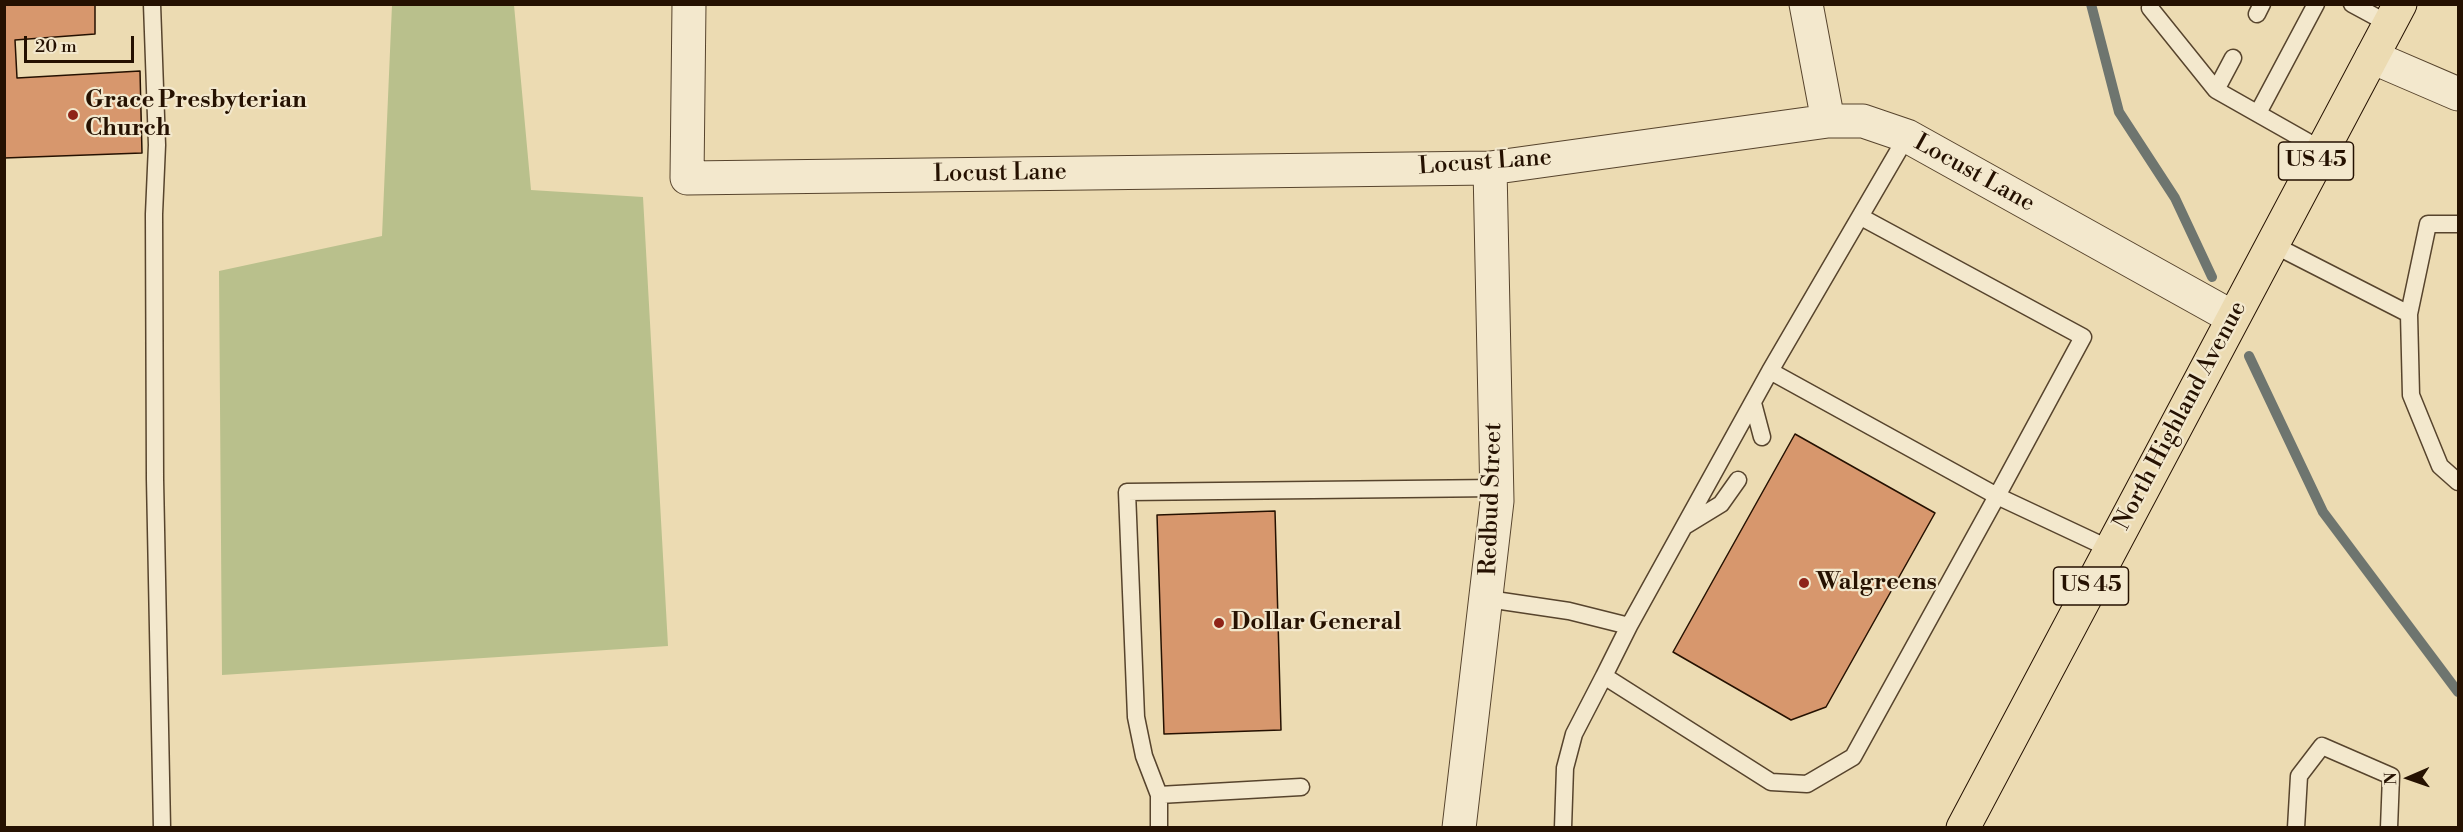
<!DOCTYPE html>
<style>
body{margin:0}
#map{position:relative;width:2463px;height:832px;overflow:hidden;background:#ecdbb2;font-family:"Libre Bodoni",serif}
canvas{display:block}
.frame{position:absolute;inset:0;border:6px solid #251101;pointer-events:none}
.north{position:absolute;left:2379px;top:748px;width:60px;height:60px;-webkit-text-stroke:4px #f3e8cd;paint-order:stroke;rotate:268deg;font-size:16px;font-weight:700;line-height:24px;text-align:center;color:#251101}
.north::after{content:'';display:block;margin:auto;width:21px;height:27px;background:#251101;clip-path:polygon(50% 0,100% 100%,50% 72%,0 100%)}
.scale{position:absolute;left:24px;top:36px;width:110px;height:27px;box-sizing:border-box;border:3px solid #251101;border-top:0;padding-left:8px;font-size:18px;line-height:21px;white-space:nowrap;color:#251101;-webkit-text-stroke:4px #f3e8cd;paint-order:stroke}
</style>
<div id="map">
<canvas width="2463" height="832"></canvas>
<div class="frame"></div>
<div class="north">N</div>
<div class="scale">20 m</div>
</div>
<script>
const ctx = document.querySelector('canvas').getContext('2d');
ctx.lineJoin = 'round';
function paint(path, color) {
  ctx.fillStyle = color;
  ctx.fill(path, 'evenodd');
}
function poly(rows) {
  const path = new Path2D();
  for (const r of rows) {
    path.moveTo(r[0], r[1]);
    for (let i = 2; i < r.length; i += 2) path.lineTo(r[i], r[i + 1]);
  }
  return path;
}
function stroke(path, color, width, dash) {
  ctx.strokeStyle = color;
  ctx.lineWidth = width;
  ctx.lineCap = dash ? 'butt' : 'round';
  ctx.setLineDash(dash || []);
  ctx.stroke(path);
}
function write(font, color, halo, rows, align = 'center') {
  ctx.font = font + ' "Libre Bodoni",serif';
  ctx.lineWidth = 4.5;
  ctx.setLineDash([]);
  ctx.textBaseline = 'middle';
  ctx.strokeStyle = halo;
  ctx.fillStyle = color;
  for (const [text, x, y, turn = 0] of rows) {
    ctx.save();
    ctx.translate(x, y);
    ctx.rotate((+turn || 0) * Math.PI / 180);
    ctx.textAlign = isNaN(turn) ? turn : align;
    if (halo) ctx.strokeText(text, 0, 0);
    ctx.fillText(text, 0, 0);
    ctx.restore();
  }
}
const green = poly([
 [392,5,514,5,531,190,643,197,668,646,222,675,219,271,382,236]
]);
const stream = poly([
 [2091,4,2119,112,2175,198,2212,277],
 [2249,356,2323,512,2458,692]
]);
const building = poly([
 [4,4,95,4,95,34,15,40,17,78,140,71,142,153,4,158,4,4],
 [1795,434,1935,513,1826,707,1791,720,1673,652,1795,434],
 [1275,511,1281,730,1164,734,1157,515,1275,511]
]);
const service = poly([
 [152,4,157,145,154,214,155,479,162,828],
 [2151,4,2150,8,2216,90],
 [2352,4,2389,24],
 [2257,14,2262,4],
 [2233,58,2216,90,2322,150],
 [2258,113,2316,4],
 [2458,224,2428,224,2409,314,2411,395,2440,466,2458,482],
 [2272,244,2409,314],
 [1770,371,1997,496,2083,337,1861,217],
 [1753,403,1762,437],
 [1685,526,1721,504,1738,480],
 [1488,599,1569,611,1629,626],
 [1604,676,1629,626,1770,371,1907,136],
 [1159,795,1144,756,1136,717,1127,492,1497,488],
 [1159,828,1159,795,1301,787],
 [1563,828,1565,768,1574,734,1604,676,1771,782,1807,784,1853,757,1997,496,2110,549],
 [2296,828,2299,776,2322,746,2391,776,2389,828]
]);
const minor = poly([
 [689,4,687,178,1490,168,1828,121,1863,121,1907,136,2232,317],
 [1806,4,1828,121],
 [2372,57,2458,94],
 [1459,828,1497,501,1490,168]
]);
const primary = poly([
 [1963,828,2400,4]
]);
const markers = [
 [73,115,6,"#8f2418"],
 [1804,583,6,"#8f2418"],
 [1219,623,6,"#8f2418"]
];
const shields = [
 [2316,161,75],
 [2091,586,75]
];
const shieldNames = [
 ["US 45",2316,161],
 ["US 45",2091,586]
];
const poiNames = [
 ["Grace Presbyterian",85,101],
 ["Church",85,129],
 ["Walgreens",1816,583],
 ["Dollar General",1231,623]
];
const streetNames = [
 ["Locust Lane",1485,163,-4],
 ["Locust Lane",1000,174,-1],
 ["Locust Lane",1974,174,29],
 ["North Highland Avenue",2181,416,-62],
 ["Redbud Street",1492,499,-88]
];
paint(green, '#b9c08c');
stroke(stream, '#6e756f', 10);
paint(building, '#d7976d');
stroke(building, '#251101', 1.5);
stroke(service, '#57442d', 19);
stroke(minor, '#57442d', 35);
stroke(primary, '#251101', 35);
stroke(service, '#f3e8cd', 16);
stroke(minor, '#f3e8cd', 33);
stroke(primary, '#ecdbb2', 33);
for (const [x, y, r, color] of markers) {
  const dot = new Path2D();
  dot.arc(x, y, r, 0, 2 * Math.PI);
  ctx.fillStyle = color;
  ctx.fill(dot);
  stroke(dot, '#f3e8cd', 2);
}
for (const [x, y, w] of shields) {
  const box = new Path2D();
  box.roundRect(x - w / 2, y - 19, w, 38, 4.5);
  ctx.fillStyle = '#f3e8cd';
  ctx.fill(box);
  stroke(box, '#251101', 1.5);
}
write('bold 22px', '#251101', null, shieldNames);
write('bold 24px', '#251101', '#f3e8cd', poiNames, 'left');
write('24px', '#251101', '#f3e8cd', streetNames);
</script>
